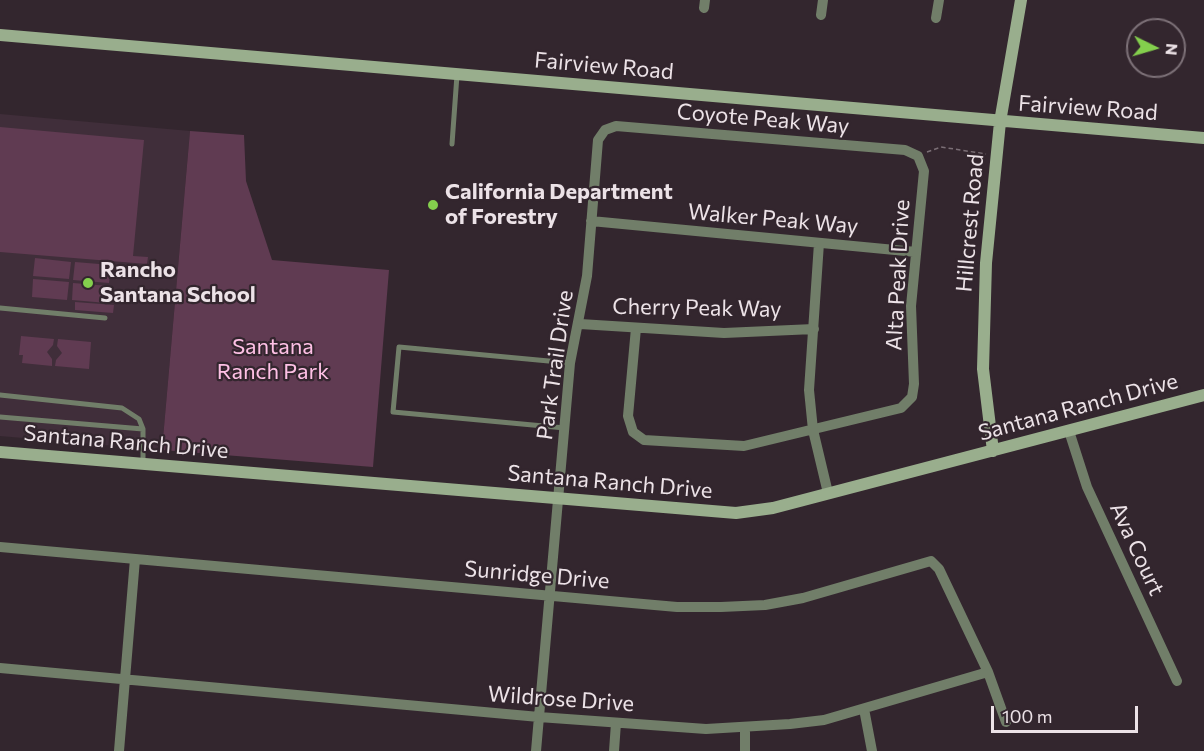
<!DOCTYPE html>
<style>
body{margin:0}
#map{position:relative;width:1204px;height:751px;overflow:hidden;background:#33262e;font-family:Commissioner,sans-serif}
canvas{display:block}
.north{position:absolute;left:1126px;top:18px;width:60px;height:60px;box-sizing:border-box;background:#33262e;border:2px solid #7d7178;border-radius:50%;rotate:95deg;font-size:16px;font-weight:700;line-height:24px;text-align:center;color:#ece2e7}
.north::after{content:'';display:block;margin:auto;width:21px;height:27px;background:#84cf4d;clip-path:polygon(50% 0,100% 100%,50% 72%,0 100%)}
.scale{position:absolute;left:991px;top:706px;width:147px;height:27px;box-sizing:border-box;border:3px solid #ece2e7;border-top:0;padding-left:8px;font-size:18px;line-height:21px;white-space:nowrap;color:#ece2e7;-webkit-text-stroke:4px #33262e;paint-order:stroke}
</style>
<div id="map">
<canvas width="1204" height="751"></canvas>
<div class="north">N</div>
<div class="scale">100 m</div>
</div>
<script>
const ctx = document.querySelector('canvas').getContext('2d');
ctx.lineJoin = 'round';
function paint(path, color) {
  ctx.fillStyle = color;
  ctx.fill(path, 'evenodd');
}
function poly(rows) {
  const path = new Path2D();
  for (const r of rows) {
    path.moveTo(r[0], r[1]);
    for (let i = 2; i < r.length; i += 2) path.lineTo(r[i], r[i + 1]);
  }
  return path;
}
function stroke(path, color, width, dash) {
  ctx.strokeStyle = color;
  ctx.lineWidth = width;
  ctx.lineCap = dash ? 'butt' : 'round';
  ctx.setLineDash(dash || []);
  ctx.stroke(path);
}
function write(font, color, halo, rows, align = 'center') {
  ctx.font = font + ' Commissioner,sans-serif';
  ctx.lineWidth = 4.5;
  ctx.setLineDash([]);
  ctx.textBaseline = 'middle';
  ctx.strokeStyle = halo;
  ctx.fillStyle = color;
  for (const [text, x, y, turn = 0] of rows) {
    ctx.save();
    ctx.translate(x, y);
    ctx.rotate((+turn || 0) * Math.PI / 180);
    ctx.textAlign = isNaN(turn) ? turn : align;
    if (halo) ctx.strokeText(text, 0, 0);
    ctx.fillText(text, 0, 0);
    ctx.restore();
  }
}
const built = poly([
 [0,114,190,131,162,450,0,436]
]);
const green = poly([
 [0,127,144,140,133,256,148,257,147,264,0,252],
 [190,131,244,135,246,181,272,260,389,270,373,467,162,450],
 [35,258,71,262,69,279,33,276],
 [75,262,111,265,109,283,73,280],
 [33,279,69,282,67,300,32,297],
 [73,283,109,286,107,303,72,300],
 [75,302,114,305,113,313,75,310],
 [21,336,54,339,53,345,47,352,52,359,52,366,22,363,23,355,19,355],
 [58,339,91,342,89,369,55,366,56,360,62,353,57,346]
]);
const path = poly([
 [927,152,941,147,986,154]
]);
const lane = poly([
 [452,144,457,75],
 [0,308,105,318],
 [0,395,122,408,139,419,143,429,143,462],
 [0,417,143,429],
 [565,428,393,412,399,347,570,363]
]);
const street = poly([
 [704,8,705,0],
 [821,15,823,0],
 [936,18,939,0],
 [591,221,916,252],
 [819,243,809,390,813,430,828,493],
 [580,324,724,333,814,329],
 [1069,431,1087,487,1177,681],
 [0,547,677,607,721,607,765,605,803,598,931,561,939,569,988,672,1006,722],
 [0,668,539,717,706,729,790,724,824,720,988,672],
 [864,709,872,751],
 [119,751,135,559],
 [536,751,570,363,587,276,598,140,605,130,616,126,905,150,918,156,924,171,911,306,914,384,912,397,901,408,744,446,644,440,633,432,628,416,636,328],
 [614,751,616,723],
 [745,751,745,728]
]);
const secondary = poly([
 [0,35,1204,138],
 [993,451,983,369,986,263,1000,122,1021,0],
 [0,452,736,513,773,508,1204,395]
]);
const markers = [
 [433,205,6,"#84cf4d"],
 [88,283,6,"#84cf4d"]
];
const streetNames = [
 ["Fairview Road",604,66,5],
 ["Fairview Road",1088,108,4],
 ["Coyote Peak Way",763,119,5],
 ["Walker Peak Way",773,219,5],
 ["Hillcrest Road",970,223,-85],
 ["Alta Peak Drive",898,275,-87],
 ["Cherry Peak Way",697,308,1],
 ["Park Trail Drive",555,365,-82],
 ["Santana Ranch Drive",1078,407,-15],
 ["Santana Ranch Drive",126,442,5],
 ["Santana Ranch Drive",610,482,5],
 ["Ava Court",1137,549,65],
 ["Sunridge Drive",537,575,5],
 ["Wildrose Drive",561,699,4]
];
const poiNames = [
 ["California Department",445,192],
 ["of Forestry",445,217],
 ["Rancho",100,270],
 ["Santana School",100,295]
];
const parkNames = [
 ["Santana",273,347],
 ["Ranch Park",273,372]
];
paint(built, '#402e3a');
paint(green, '#603b52');
stroke(path, '#7b6f76', 1.5, [4.5, 3]);
stroke(lane, '#717e69', 5);
stroke(street, '#717e69', 10);
stroke(secondary, '#99ae8d', 12);
for (const [x, y, r, color] of markers) {
  const dot = new Path2D();
  dot.arc(x, y, r, 0, 2 * Math.PI);
  ctx.fillStyle = color;
  ctx.fill(dot);
  stroke(dot, '#33262e', 2);
}
write('22px', '#ece2e7', '#33262e', streetNames);
write('bold 22px', '#ece2e7', '#33262e', poiNames, 'left');
write('22px', '#fec0e5', '#33262e', parkNames);
</script>
